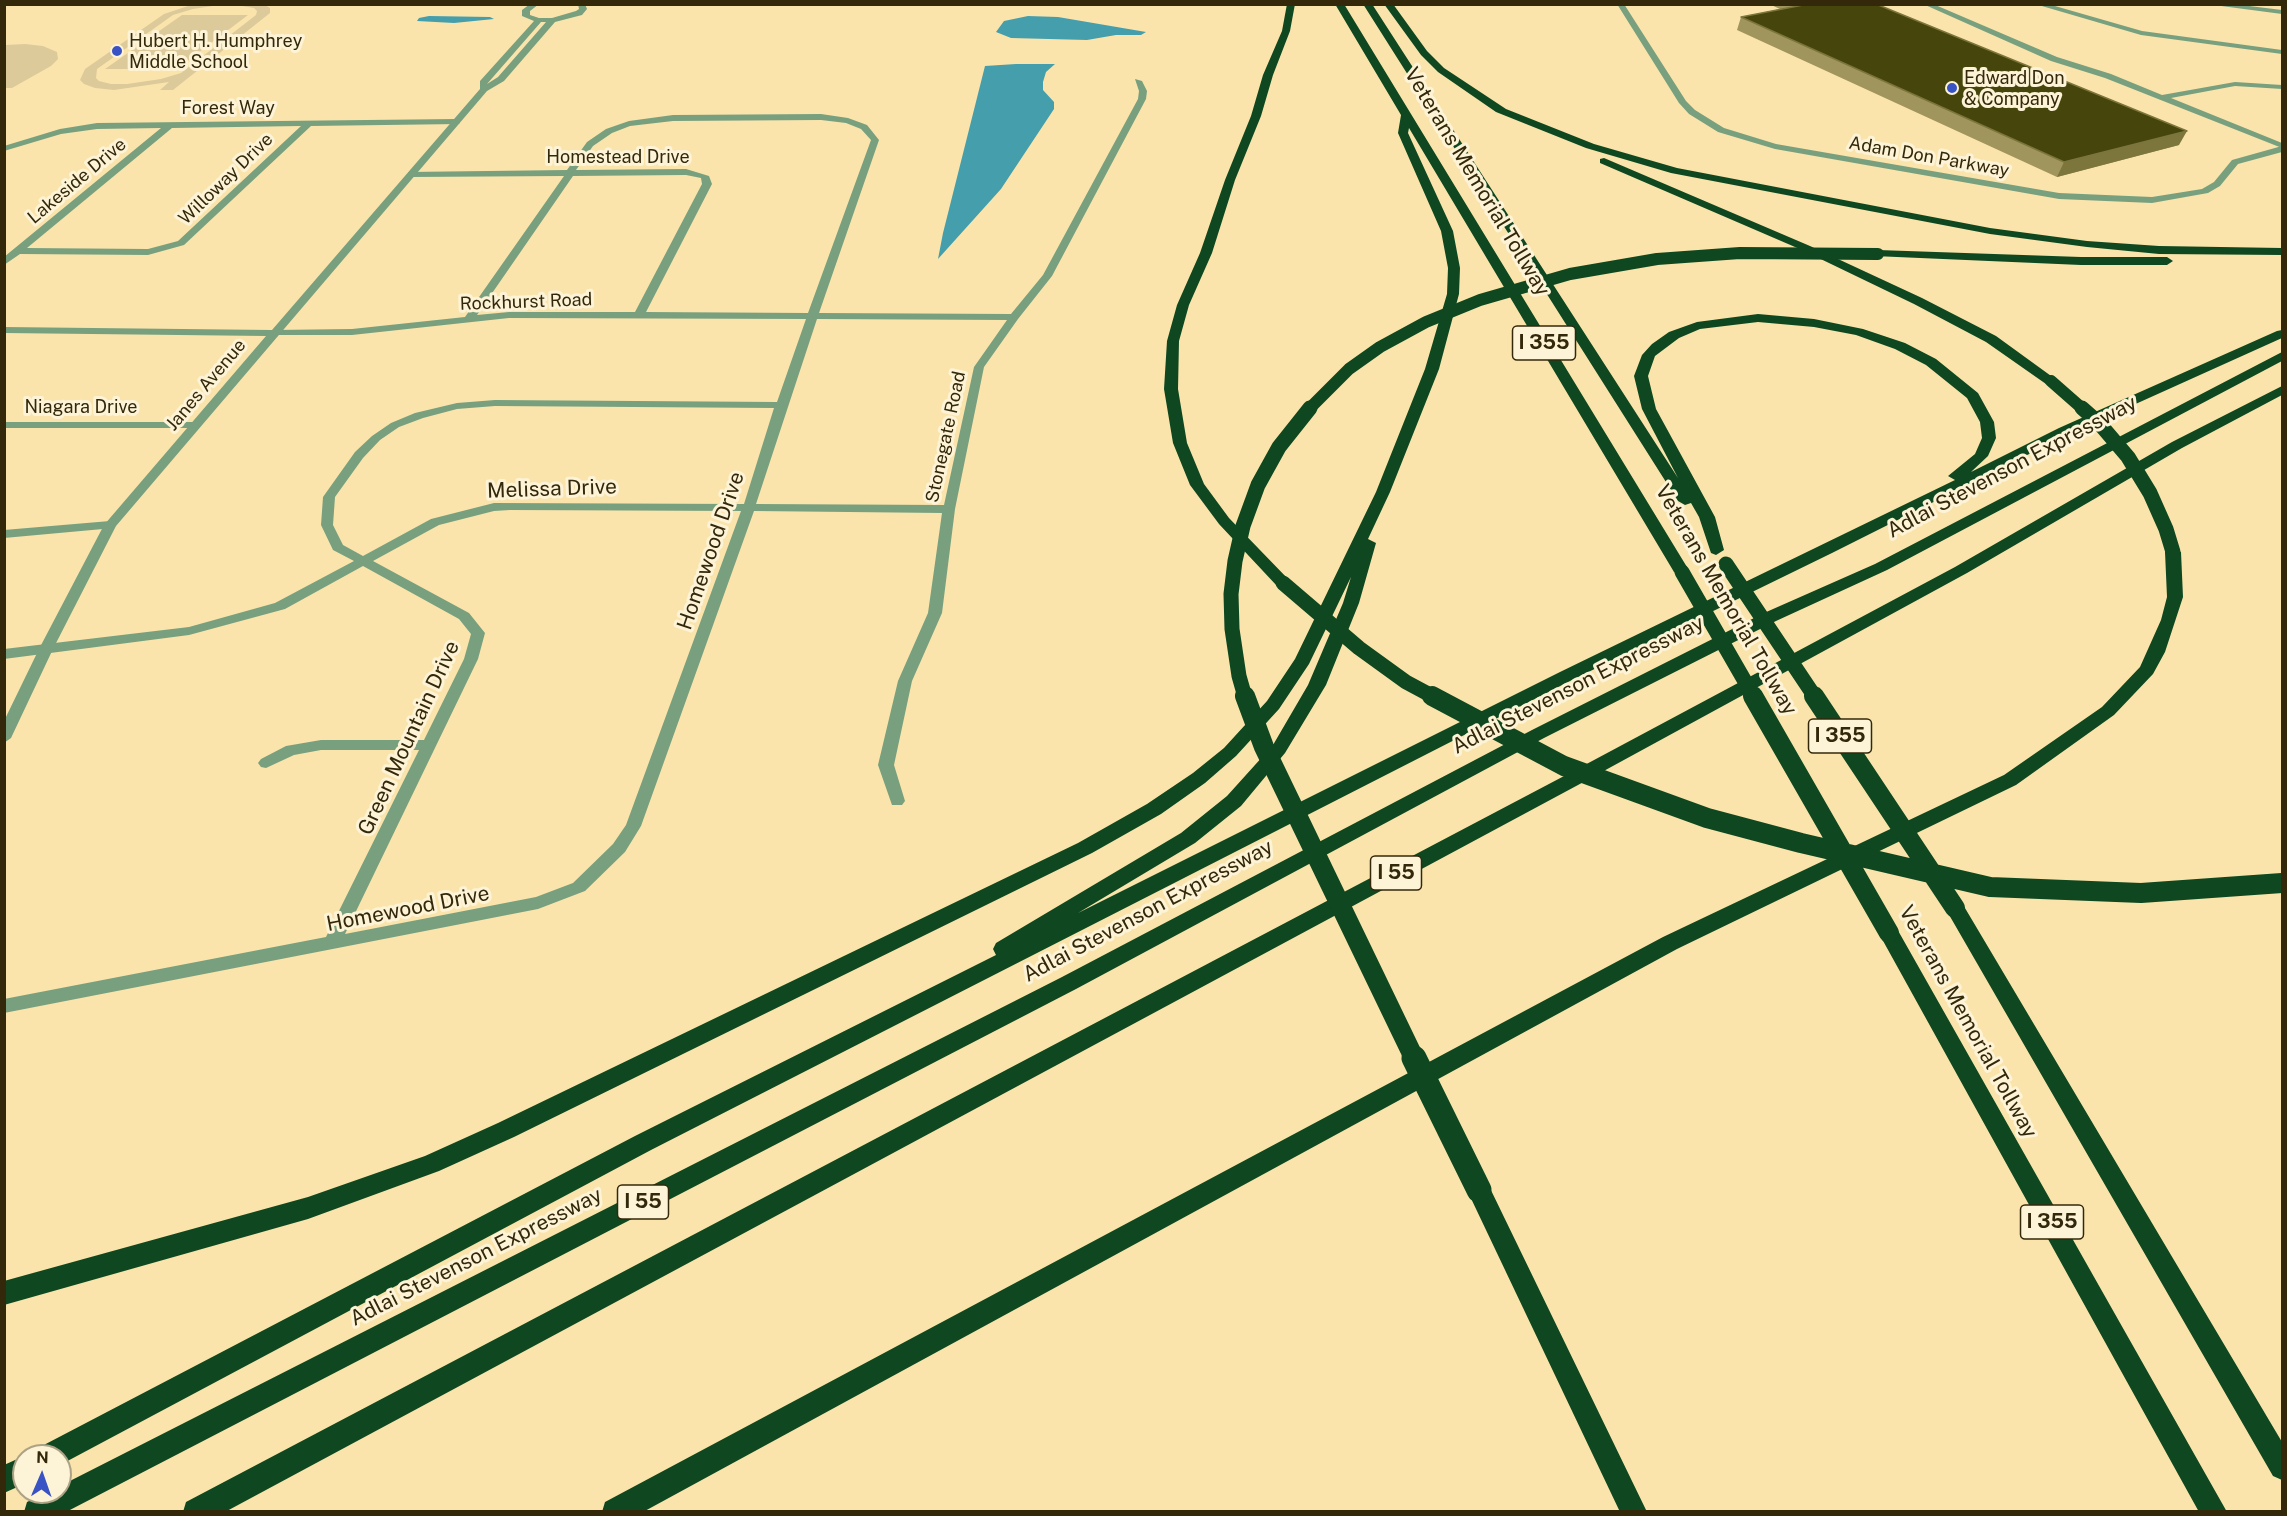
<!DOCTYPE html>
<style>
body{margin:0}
#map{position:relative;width:2287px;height:1516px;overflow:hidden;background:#fae4ac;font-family:"Public Sans",sans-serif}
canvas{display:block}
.frame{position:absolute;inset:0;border:6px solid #33280a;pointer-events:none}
.north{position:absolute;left:12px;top:1444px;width:60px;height:60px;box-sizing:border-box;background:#fdf3d7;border:2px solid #aca285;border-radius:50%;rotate:2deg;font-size:16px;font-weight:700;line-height:24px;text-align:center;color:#33280a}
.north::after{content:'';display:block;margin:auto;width:21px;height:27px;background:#3952c4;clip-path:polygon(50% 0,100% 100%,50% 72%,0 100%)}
</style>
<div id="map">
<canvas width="2287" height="1516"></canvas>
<div class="frame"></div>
<div class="north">N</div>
</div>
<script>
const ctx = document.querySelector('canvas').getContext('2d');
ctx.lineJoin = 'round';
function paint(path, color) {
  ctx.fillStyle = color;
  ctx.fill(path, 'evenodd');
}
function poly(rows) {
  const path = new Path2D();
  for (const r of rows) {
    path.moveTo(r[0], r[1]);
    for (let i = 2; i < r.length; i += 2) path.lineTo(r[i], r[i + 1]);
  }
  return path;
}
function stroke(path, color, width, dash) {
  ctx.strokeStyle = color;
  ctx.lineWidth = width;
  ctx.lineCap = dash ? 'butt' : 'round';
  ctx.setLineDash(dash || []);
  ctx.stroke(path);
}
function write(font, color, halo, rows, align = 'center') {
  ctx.font = font + ' "Public Sans",sans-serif';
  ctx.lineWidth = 6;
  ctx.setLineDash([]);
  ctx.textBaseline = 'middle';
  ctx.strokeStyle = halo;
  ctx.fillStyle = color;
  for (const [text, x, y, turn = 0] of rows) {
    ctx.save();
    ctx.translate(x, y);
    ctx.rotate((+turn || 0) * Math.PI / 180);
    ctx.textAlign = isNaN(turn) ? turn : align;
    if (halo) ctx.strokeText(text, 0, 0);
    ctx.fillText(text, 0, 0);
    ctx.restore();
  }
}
const green = poly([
 [194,4,219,5,193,9,173,15,97,69,96,78,99,81,111,84,127,84,161,79,181,73,256,15,257,11,254,8,236,5,265,5,270,8,270,13,173,90,160,90,169,82,114,90,95,88,84,84,80,80,85,69,164,14],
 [182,15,248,15,177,69,105,69],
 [25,44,43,46,57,52,58,59,51,66,12,88,5,88,5,45]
]);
const water = poly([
 [429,16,490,17,494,19,454,23,417,21,419,18],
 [1028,16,1058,17,1146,32,1141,35,1116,35,1087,40,1011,38,996,32,1004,21],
 [1016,64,1055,64,1046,72,1043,82,1043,90,1054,102,1054,109,1001,189,938,259,943,233,985,66]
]);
const minor = poly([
 [1617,4,1624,4,1686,101,1695,110,1724,128,1776,144,2059,193,2152,197,2202,189,2214,182,2232,160,2282,146,2282,152,2238,164,2220,186,2208,193,2152,203,2059,199,1775,149,1718,132,1689,114,1679,103,1617,4],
 [2035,4,2048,4,2142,31,2282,50,2282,54,2141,35,2035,4],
 [2206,4,2233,4,2282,10,2282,14,2206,4],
 [1135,79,1142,81,1147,91,1146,99,1052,276,1018,319,984,367,955,509,942,613,912,681,894,765,905,801,902,805,892,805,878,765,898,681,928,613,942,513,754,511,641,826,625,852,585,891,538,909,4,1013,4,999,326,937,419,750,321,750,294,755,266,768,261,767,258,763,261,759,286,746,321,740,424,740,464,659,471,634,459,619,363,566,285,609,189,635,4,659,4,649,189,627,275,603,354,561,333,550,321,525,323,497,355,452,372,436,391,423,415,413,457,403,495,400,777,402,806,319,509,318,352,335,270,335,270,331,274,330,352,329,465,317,564,176,411,177,408,176,408,172,567,170,587,142,606,129,629,121,673,115,821,114,848,118,867,125,879,140,819,313,1011,314,1043,275,1138,99,1139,91,1135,79],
 [821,120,846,123,861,129,871,140,808,313,646,312,712,184,709,176,686,169,576,170,593,146,612,133,630,126,673,121,821,120],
 [686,175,701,178,702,184,635,312,509,312,477,315,573,176,686,175],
 [817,319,1007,320,974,367,944,505,756,504,817,319],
 [495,406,774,408,744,504,494,503,431,519,363,556,343,545,333,525,335,497,363,458,380,440,399,427,423,418,457,409,495,406],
 [510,510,741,511,626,825,613,844,573,883,536,897,345,934,478,659,485,633,469,613,373,561,439,525,494,511,510,510],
 [456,119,460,122,459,124,311,126,184,245,148,255,20,254,4,265,4,257,161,128,97,129,61,134,4,151,4,146,60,129,97,123,456,119],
 [301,126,178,241,148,249,27,248,172,128,301,126],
 [4,422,194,422,200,425,194,428,4,428,4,422],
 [110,521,114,522,116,525,114,528,4,538,4,530,110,521]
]);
const tertiary = poly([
 [530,4,539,4,530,11,530,15,539,18,552,18,576,11,579,9,578,4,585,4,587,9,582,15,555,22,504,81,487,91,116,526,53,649,11,738,4,743,4,721,39,649,104,525,266,336,4,333,4,327,272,330,480,89,480,81,534,21,522,16,522,10,530,4],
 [541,22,546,22,498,77,487,84,541,22],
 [1923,4,1933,4,2057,57,2111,74,2162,95,2235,82,2282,85,2282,89,2235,86,2171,98,2282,143,2282,148,2105,78,2051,61,1923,4]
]);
const motorway = poly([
 [1287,4,1295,4,1290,31,1273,75,1261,116,1235,180,1212,253,1189,305,1179,341,1178,389,1187,443,1204,484,1229,518,1289,580,1291,583,1283,588,1277,586,1219,524,1190,485,1173,443,1164,389,1167,341,1177,305,1200,253,1225,180,1251,116,1263,75,1282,31,1287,4],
 [1335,4,1344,4,1690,572,1682,577,1674,572,1409,128,1408,133,1453,231,1460,268,1459,294,1439,369,1390,492,1368,539,1376,543,1359,603,1326,685,1285,753,1241,806,1195,843,1078,913,1560,672,1955,480,1948,476,1975,454,1982,438,1980,422,1967,398,1926,365,1895,349,1856,335,1814,327,1758,322,1700,329,1679,338,1655,356,1648,376,1656,409,1715,517,1724,550,1716,555,1711,553,1699,517,1691,503,1685,505,1678,501,1363,4,1372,4,1678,478,1642,409,1634,376,1642,355,1652,344,1669,332,1697,322,1758,314,1814,319,1863,329,1905,343,1936,359,1978,393,1994,422,1996,438,1988,456,1971,472,2059,428,2277,331,2282,330,2282,338,2069,434,1832,553,1572,680,651,1150,60,1465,60,1456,36,1456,40,1447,635,1136,996,955,993,949,996,943,1181,833,1227,796,1273,745,1308,685,1343,603,1351,577,1309,664,1279,709,1236,756,1205,783,1161,814,1092,853,514,1137,439,1171,308,1219,4,1305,4,1281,308,1197,425,1156,498,1123,1078,843,1147,804,1193,773,1224,748,1267,701,1295,659,1376,492,1425,369,1447,294,1448,268,1441,231,1398,133,1401,115,1335,4],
 [1384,4,1393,4,1427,51,1444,68,1506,109,1594,144,1677,168,1990,228,2087,241,2159,246,2282,248,2282,255,2159,254,2087,247,1990,234,1671,173,1586,148,1496,112,1438,72,1421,55,1384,4],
 [1604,158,1810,246,1922,298,1996,336,2058,381,2051,385,2046,384,1986,342,1914,304,1802,250,1600,163,1600,159,1604,158],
 [1878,250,2081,257,2167,257,2173,261,2167,265,2081,265,1874,256,1874,252,1878,250],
 [2282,352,2282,361,1887,570,1776,621,1544,738,1076,989,66,1512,24,1512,27,1502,48,1492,60,1492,60,1486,1062,977,1532,730,1764,613,1875,564,2282,352],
 [2282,386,2282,395,2182,448,1967,573,1578,785,225,1512,183,1512,186,1502,1566,775,1955,567,2172,442,2282,386],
 [2173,547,2181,552,2183,597,2165,652,2153,674,2114,715,2016,785,1677,949,643,1512,602,1512,605,1502,1663,937,2004,775,2102,707,2140,667,2161,620,2167,597,2165,552,2173,547],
 [1955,900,1962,903,2282,1442,2282,1480,2273,1476,1948,913,1945,908,1948,903,1955,900],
 [1889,925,1896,927,2227,1512,2199,1512,1882,939,1879,933,1882,927,1889,925],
 [1479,1179,1487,1182,1647,1512,1620,1512,1467,1190,1471,1182,1479,1179],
 [24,1456,24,1484,4,1493,4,1465,24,1456]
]);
const motorwayBridgeFar3 = poly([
 [2051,381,2084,410],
 [1308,410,1349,369,1380,347,1426,322,1480,300,1570,274,1657,259,1740,253,1878,254]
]);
const motorwayBridgeFar2 = poly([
 [2082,408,2099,423,2128,457,2150,493,2166,529,2173,552],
 [1726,564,1815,697],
 [1682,572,1754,697],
 [1283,583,1359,648,1406,682,1434,697],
 [1245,697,1239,676,1232,629,1231,594,1235,561,1243,526,1258,485,1279,447,1310,408]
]);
const motorwayBridgeFar1 = poly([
 [1245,696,1264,747,1415,1060],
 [1432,696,1564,766,1707,818,1801,843,1990,887,2141,893,2282,883],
 [1753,696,1889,933],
 [1814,696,1955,908]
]);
const motorwayBridge = poly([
 [1414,1058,1479,1190]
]);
const wall = poly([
 [1769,4,1876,4,2179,145,2057,177,1737,30,1741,17,1780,9]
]);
const shadedWall = poly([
 [2187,131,2179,145,2057,177,2064,162]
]);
const building = poly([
 [1802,4,1876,4,2187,131,2064,162,1741,17,1803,5,1802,4]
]);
const markers = [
 [117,51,6,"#3952c4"],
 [1952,88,6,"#3952c4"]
];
const farPoinames = [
 ["Hubert H. Humphrey",129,41],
 ["Middle School",129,62],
 ["Edward Don",1964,78],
 ["& Company",1964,99]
];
const farStreetnames = [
 ["Forest Way",228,108],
 ["Homestead Drive",618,157],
 ["Adam Don Parkway",1929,157,10],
 ["Willoway Drive",226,179,-44],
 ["Lakeside Drive",77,181,-40],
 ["Rockhurst Road",526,302,-2],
 ["Janes Avenue",206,385,-50],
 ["Niagara Drive",81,407],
 ["Stonegate Road",946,437,-78]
];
const shields = [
 [1544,343,63],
 [1840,736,63],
 [1396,873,51],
 [643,1202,51],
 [2052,1222,63]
];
const shieldNames = [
 ["I 355",1544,343],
 ["I 355",1840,736],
 ["I 55",1396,873],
 ["I 55",643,1202],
 ["I 355",2052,1222]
];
const streetNames = [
 ["Veterans Memorial Tollway",1477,182,59],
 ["Adlai Stevenson Expressway",2012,467,-28],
 ["Melissa Drive",552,489,-2],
 ["Homewood Drive",711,551,-71],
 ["Veterans Memorial Tollway",1726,600,60],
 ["Adlai Stevenson Expressway",1578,685,-27],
 ["Green Mountain Drive",409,738,-65],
 ["Homewood Drive",408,909,-11],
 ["Adlai Stevenson Expressway",1148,911,-28],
 ["Veterans Memorial Tollway",1968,1022,61],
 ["Adlai Stevenson Expressway",476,1257,-27]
];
paint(green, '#ddca9a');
paint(water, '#459eac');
paint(minor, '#78a07e');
paint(tertiary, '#78a07e');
paint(motorway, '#0f4820');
stroke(motorwayBridgeFar3, '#0f4820', 12);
stroke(motorwayBridgeFar2, '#0f4820', 15);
stroke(motorwayBridgeFar1, '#0f4820', 20);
stroke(motorwayBridge, '#0f4820', 25);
paint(wall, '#a0955c');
paint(shadedWall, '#7c753c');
paint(building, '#46460c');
stroke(building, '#7c753c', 1.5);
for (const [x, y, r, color] of markers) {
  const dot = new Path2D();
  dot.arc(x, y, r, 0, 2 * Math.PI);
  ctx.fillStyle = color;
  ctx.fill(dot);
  stroke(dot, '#fdf3d7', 2);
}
write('18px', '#33280a', '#fdf3d7', farPoinames, 'left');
write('18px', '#33280a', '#fdf3d7', farStreetnames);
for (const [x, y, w] of shields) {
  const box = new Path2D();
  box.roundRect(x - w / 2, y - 17, w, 34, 4.5);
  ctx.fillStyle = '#fdf3d7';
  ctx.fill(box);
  stroke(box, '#33280a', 1.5);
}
write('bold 20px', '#33280a', null, shieldNames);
write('21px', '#33280a', '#fdf3d7', streetNames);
</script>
